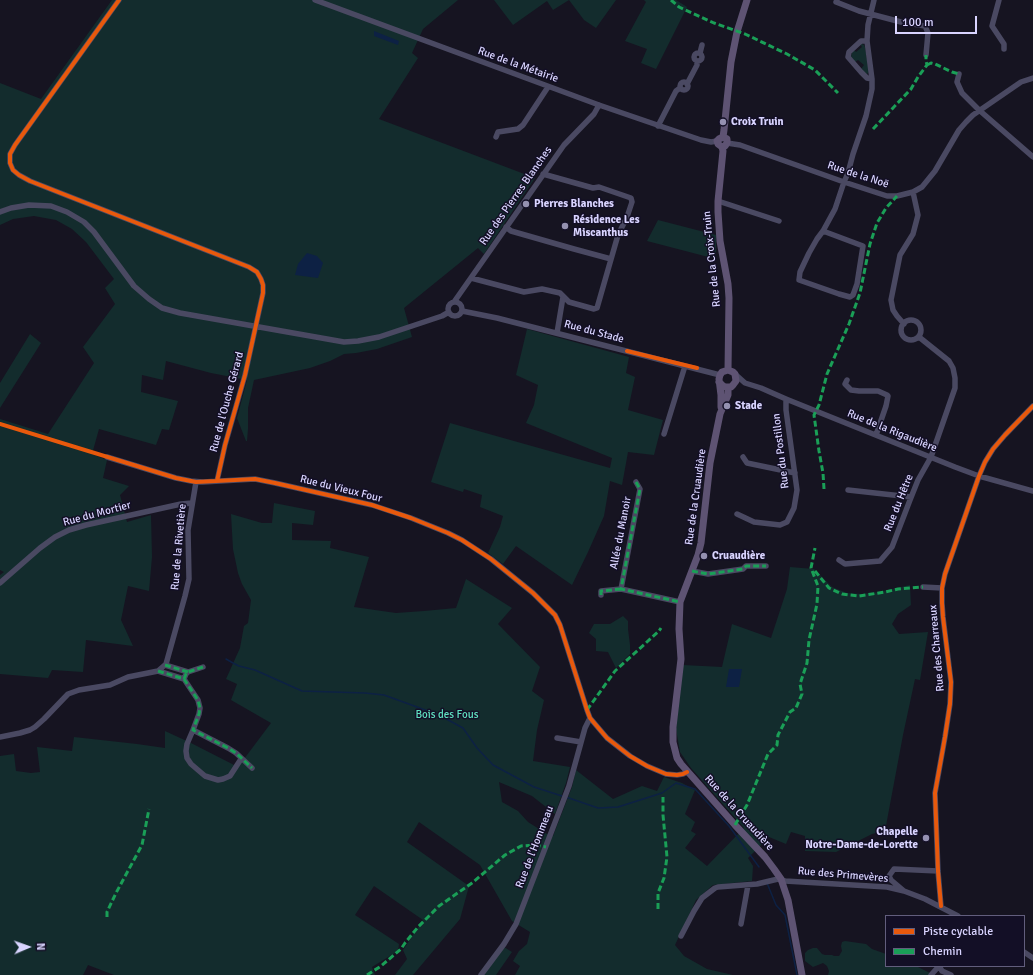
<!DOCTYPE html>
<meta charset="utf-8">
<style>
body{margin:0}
#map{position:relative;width:1033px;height:975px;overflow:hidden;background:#161421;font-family:Signika,sans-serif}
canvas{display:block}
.legend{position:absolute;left:885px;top:915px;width:140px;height:52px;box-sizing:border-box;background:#130f26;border:1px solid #625e7d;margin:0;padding:5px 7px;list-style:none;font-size:12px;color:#d9d4ff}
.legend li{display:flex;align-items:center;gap:8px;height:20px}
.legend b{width:20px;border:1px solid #625e7d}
.north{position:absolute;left:8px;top:927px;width:40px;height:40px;-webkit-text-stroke:3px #130f26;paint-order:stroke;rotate:88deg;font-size:11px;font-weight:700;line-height:16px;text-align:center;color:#d9d4ff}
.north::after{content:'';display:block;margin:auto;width:14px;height:18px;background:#d9d4ff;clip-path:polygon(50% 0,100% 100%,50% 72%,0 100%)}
.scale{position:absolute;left:895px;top:16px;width:82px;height:18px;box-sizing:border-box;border:2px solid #d9d4ff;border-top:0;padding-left:5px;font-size:12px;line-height:14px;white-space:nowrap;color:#d9d4ff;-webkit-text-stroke:3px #130f26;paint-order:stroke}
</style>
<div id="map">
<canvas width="1033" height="975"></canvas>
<ul class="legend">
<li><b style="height:5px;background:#e8590c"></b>Piste cyclable</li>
<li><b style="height:5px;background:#1a9f57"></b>Chemin</li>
</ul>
<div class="north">N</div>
<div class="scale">100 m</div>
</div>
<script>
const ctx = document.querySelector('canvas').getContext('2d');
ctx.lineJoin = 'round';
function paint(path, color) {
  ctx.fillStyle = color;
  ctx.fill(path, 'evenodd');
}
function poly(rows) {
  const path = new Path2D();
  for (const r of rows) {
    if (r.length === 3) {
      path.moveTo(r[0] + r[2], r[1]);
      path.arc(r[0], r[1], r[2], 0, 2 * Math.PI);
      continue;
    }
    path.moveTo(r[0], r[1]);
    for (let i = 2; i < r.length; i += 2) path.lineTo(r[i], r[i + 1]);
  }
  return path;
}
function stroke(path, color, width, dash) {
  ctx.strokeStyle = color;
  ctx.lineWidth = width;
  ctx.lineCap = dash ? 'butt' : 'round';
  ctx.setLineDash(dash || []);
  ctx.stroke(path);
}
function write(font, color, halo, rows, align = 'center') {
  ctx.font = font + ' Signika,sans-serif';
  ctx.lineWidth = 3;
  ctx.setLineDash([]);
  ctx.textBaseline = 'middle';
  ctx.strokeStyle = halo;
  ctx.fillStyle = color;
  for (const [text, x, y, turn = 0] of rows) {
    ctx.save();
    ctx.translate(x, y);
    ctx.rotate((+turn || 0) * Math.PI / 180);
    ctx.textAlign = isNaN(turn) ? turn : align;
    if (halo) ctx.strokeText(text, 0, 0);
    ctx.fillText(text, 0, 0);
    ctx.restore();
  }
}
const green = poly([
 [112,0,458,0,423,29,412,53,418,58,379,119,535,178,484,254,478,248,404,308,412,337,377,349,356,353,344,354,330,361,310,368,254,380,248,408,248,429,247,441,246,441,237,418,247,380,211,373,166,361,163,380,142,375,141,392,178,401,169,430,162,429,156,445,99,429,92,454,107,460,103,478,129,486,120,495,127,522,151,515,152,557,149,591,128,586,121,620,133,646,86,640,83,672,52,670,48,678,0,674,0,575,4,572,0,570,0,419,48,434,94,363,83,347,115,304,105,288,114,279,86,242,72,229,56,220,34,216,13,219,0,225,0,83,41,99],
 [494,0,616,0,596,28,584,20,569,0,553,10,547,1,513,25],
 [644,0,676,0,687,7,656,69,641,63,647,49,625,41,646,2],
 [860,44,862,44,864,45,865,47,869,72,867,74,861,69,864,65,858,60,855,62,851,57,852,52,854,50,856,52,862,47],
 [658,220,716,235,716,259,647,241],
 [527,329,629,357,626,373,635,377,628,410,663,420,654,455,628,452,622,485,610,481,604,516,588,552,572,585,516,546,503,564,488,553,500,527,503,516,480,507,482,495,464,489,463,492,431,482,450,423,610,468,612,458,526,423,534,405,538,385,516,375],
 [30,334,41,343,0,408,0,383],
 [274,503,315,511,313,525,292,523,292,540,331,541,330,548,369,557,354,607,396,613,424,611,456,608,466,579,512,608,498,624,540,667,532,691,544,700,537,730,533,761,570,767,566,783,555,814,532,796,499,782,502,802,518,811,528,822,547,834,553,836,572,787,576,770,613,799,642,786,657,791,664,777,682,783,695,790,685,814,695,822,691,831,696,834,685,848,707,866,744,828,691,768,680,752,676,729,683,665,722,667,732,624,771,638,787,589,790,567,814,569,832,587,847,593,862,594,879,592,910,585,911,605,898,614,892,624,899,634,928,632,920,680,915,679,903,735,885,831,872,834,836,852,805,851,805,836,791,832,786,844,769,837,748,858,753,866,752,881,713,885,696,900,675,945,684,956,707,969,733,975,515,975,520,966,513,961,519,951,527,944,530,932,512,921,480,865,419,822,407,842,469,886,460,919,413,975,395,975,407,959,403,950,423,920,374,886,355,915,399,944,398,951,372,967,375,975,114,975,88,965,83,975,0,975,0,756,14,754,16,771,31,773,40,772,37,747,72,751,74,737,137,744,165,748,165,731,191,743,238,767,271,723,231,700,237,684,226,679,240,648,244,626,248,623,251,600,242,584,238,573,233,549,231,514,262,523,272,523],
 [623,616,628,621,628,629,630,645,630,654,616,668,608,652,596,651,596,639,589,633,594,624,610,624],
 [845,941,866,944,872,949,886,954,886,966,916,966,930,973,929,975,828,975,829,971,827,966,823,963,813,967,805,961,805,953,808,950,813,948,817,948,822,954,825,955,832,955,834,956,839,956,842,951,841,946,842,942],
 [504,947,512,952,496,975,484,975]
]);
const water = poly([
 [374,31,399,41,398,45,374,36],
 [307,253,317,256,323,263,318,278,295,275,298,264],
 [729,669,742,669,739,687,726,687]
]);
const stream = poly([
 [226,659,233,663,239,666,255,670,302,691,365,693,384,695,439,715,463,728,477,748,493,765,534,787,562,796],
 [566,797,598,808,618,807,662,793,676,783,695,789,729,826,759,867],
 [767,883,776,905,785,915,797,975]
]);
const minor = poly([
 [119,0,15,145,10,154,10,163,13,170,19,175,30,181,249,267,257,272,261,279,263,285,263,293,245,375,225,445,217,481],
 [315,0,599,105,701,140,711,142,717,141],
 [837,0,836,2,859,11,901,22,925,26,928,33,926,55],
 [999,0,992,26,1004,44,1004,49],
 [867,41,861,41,849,52,848,57,861,72,867,78,872,79],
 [698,57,4],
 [700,53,702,45],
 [959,74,957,82,962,93,979,110,1033,157],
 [684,86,4],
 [687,84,697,65,697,61],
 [658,126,676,91,680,88],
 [496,137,498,132,518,129,523,125,548,87],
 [727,143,740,145,844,182,887,196,897,196,913,192,922,187,935,171,959,130,966,122,973,115,1021,82,1033,78],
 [718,201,779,221],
 [0,212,11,208,29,205,51,206,67,212,84,222,94,232,134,286,149,299,162,308,180,313,344,342,358,341,379,337,442,316,449,312],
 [506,227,511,231,574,249,611,259],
 [823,231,863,246,857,284,853,295,850,297,839,294,799,280,800,272,809,253,817,239,823,231,835,209,844,182,848,173,853,154,866,116,872,89,872,79,867,41,868,25,874,0],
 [471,278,524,292,542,289,560,293,569,302,594,309,597,308,618,235,627,217,632,202,631,198,599,187,593,188,543,174],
 [454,302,564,145,594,114,599,105],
 [455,309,7],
 [462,311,497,318,720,375],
 [911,330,10],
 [904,324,897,316,893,310,891,300,900,255,913,234,918,215,913,192],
 [557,333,563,297],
 [735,374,745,383,761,388,786,399,955,467,979,476,1033,491],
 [847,380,845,384,851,390,859,391,878,391,887,395,888,396,886,406,876,435],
 [664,434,685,366],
 [107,457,176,478,191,481,203,482,255,479,275,483,372,505,411,518,448,533,462,540,491,559,533,593,555,615,560,625,587,710,590,718,607,738,630,756,647,766,666,774,677,775,683,774,687,772],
 [743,457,747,463,795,473],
 [636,482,640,489,621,589,680,602],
 [848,490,911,497],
 [737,514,754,522,780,525,787,522,794,508,797,490,786,410,786,399],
 [839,560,845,564,880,561,892,547,910,500,918,480,931,457,955,388,955,378,953,368,949,361,919,337],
 [692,571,708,574,743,569,746,566,766,566],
 [0,583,40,548,55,537,69,530,86,525,181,504,192,503],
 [923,587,942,588],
 [601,595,601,591,621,589],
 [165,665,188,672],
 [158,671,184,679,198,700,200,708,199,714,193,730,228,748,236,753,252,768],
 [184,679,186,674,188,672,203,667],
 [193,730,187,744,186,751,187,758,191,764,205,776,218,780,223,779,230,776,241,759],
 [0,737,20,733,30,730,35,727,44,719,68,694,79,690,110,685,128,677,158,671,166,664,185,596,189,579,188,530,196,482],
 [557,738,581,742],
 [938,871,894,869,889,876,891,880,904,891,925,899,958,916],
 [941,906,938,871,935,793,945,737,950,704,951,682,943,617,942,603,942,588,945,574,979,476,985,462,993,449,1005,435,1033,406],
 [741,924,748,885],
 [681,936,694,911,702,898,715,888,718,887,757,884,778,879,785,881,887,887,904,891],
 [1024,952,1033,958],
 [939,966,942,971,951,975],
 [481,975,504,944,516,924,569,786,585,728,590,718],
 [931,975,939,966]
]);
const major = poly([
 [723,137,724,130,731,62,737,32,747,0],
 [722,147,723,151,718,201,718,212,720,241,728,284,729,298,728,370],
 [722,147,725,146,727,143,727,139,723,137],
 [722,147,718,144,717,141,719,139,723,137],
 [719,382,723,386,726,387,731,387,733,385,736,381,735,374,733,372,728,370,722,372,720,375,719,379,721,395,721,407],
 [728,388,728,395,720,414,710,463,701,543,698,555,680,602,679,629,681,659,673,727,673,742,677,758,681,764,735,825,765,857,774,869,781,879,788,900,802,975]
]);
const quiet = poly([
 [671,0,679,7,714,23,745,34,787,54,815,70,838,93],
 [927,65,931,63,935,64,952,72,959,74],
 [873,129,911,89,918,77,927,65,926,61,926,55],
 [636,482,640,489,621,589,680,602],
 [824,489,823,473,819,451,814,415,819,405,827,374,849,324,860,293,870,244,877,223,886,208,897,196],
 [692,571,708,574,743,569,746,566,766,566],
 [815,571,829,588,842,594,859,596,885,592,898,589,923,587],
 [601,595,601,591,621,589],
 [165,665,188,672],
 [158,671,184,679,198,700,200,708,199,714,193,730,228,748,236,753,252,768],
 [184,679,186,674,188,672,203,667],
 [587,710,615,671,659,631,661,628],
 [735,825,747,805,768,754,777,745,778,735,790,712,796,708,802,694,800,684,807,663,809,640,817,604,818,586,811,568,815,548],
 [658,909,658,893,664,878,667,857,663,815,663,797],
 [107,917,107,912,116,893,142,845,149,809],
 [367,975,381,966,401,949,405,943,418,927,439,906,472,883,505,855,521,846,534,845,546,847]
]);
const cycleway = poly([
 [119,0,15,145,10,154,10,163,13,170,19,175,30,181,249,267,257,272,261,279,263,285,263,293,245,375,225,445,217,481],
 [627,351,697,368],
 [0,424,176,478,196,482,255,479,275,483,372,505,411,518,448,533,462,540,491,559,533,593,555,615,560,625,587,710,590,718,607,738,630,756,647,766,666,774,677,775,683,774,687,772],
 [941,906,938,871,935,793,945,737,950,704,951,682,943,617,942,603,942,588,945,574,979,476,985,462,993,449,1005,435,1033,406]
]);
const markers = [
 [723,122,4,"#9591b1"],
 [526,204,4,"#9591b1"],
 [565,226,4,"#9591b1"],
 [727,406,4,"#9591b1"],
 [704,556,4,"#9591b1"],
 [926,838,4,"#9591b1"]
];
const streetNames = [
 ["Rue de la Métairie",518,65,20],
 ["Rue de la Noë",858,175,18],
 ["Rue des Pierres Blanches",516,196,-55],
 ["Rue de la Croix-Truin",712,259,-96],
 ["Rue du Stade",594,332,15],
 ["Rue de l'Ouche Gérard",227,402,-75],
 ["Rue de la Rigaudière",892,431,22],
 ["Rue du Postillon",781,451,-97],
 ["Rue du Vieux Four",341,489,14],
 ["Rue de la Cruaudière",696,497,-82],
 ["Rue du Hêtre",899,503,-68],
 ["Rue du Mortier",97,514,-15],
 ["Allée du Manoir",621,533,-79],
 ["Rue de la Rivetière",179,547,-85],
 ["Rue des Charreaux",937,648,-95],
 ["Rue de la Cruaudière",739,813,48],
 ["Rue de l'Hommeau",535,847,-69],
 ["Rue des Primevères",843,875,5]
];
const poiNames = [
 ["Croix Truin",731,122],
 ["Pierres Blanches",534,204],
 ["Résidence Les",573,220],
 ["Miscanthus",573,233],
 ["Stade",735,406],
 ["Cruaudière",712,556],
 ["Chapelle",918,832,"right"],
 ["Notre-Dame-de-Lorette",918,845,"right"]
];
const parkNames = [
 ["Bois des Fous",447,715]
];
paint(green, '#132c2d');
paint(water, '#0d2144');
stroke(stream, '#0d2144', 1.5);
stroke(minor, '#4a4962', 5.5);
stroke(major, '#5e5373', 7);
stroke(quiet, '#1a9f57', 3, [6, 3]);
stroke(cycleway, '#e8590c', 4);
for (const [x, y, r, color] of markers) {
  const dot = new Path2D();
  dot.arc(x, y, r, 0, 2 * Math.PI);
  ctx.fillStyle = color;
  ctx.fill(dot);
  stroke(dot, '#130f26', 1.5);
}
write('11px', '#d9d4ff', '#130f26', streetNames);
write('bold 11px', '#d9d4ff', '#130f26', poiNames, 'left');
write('11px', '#5fe0c0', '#130f26', parkNames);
</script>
